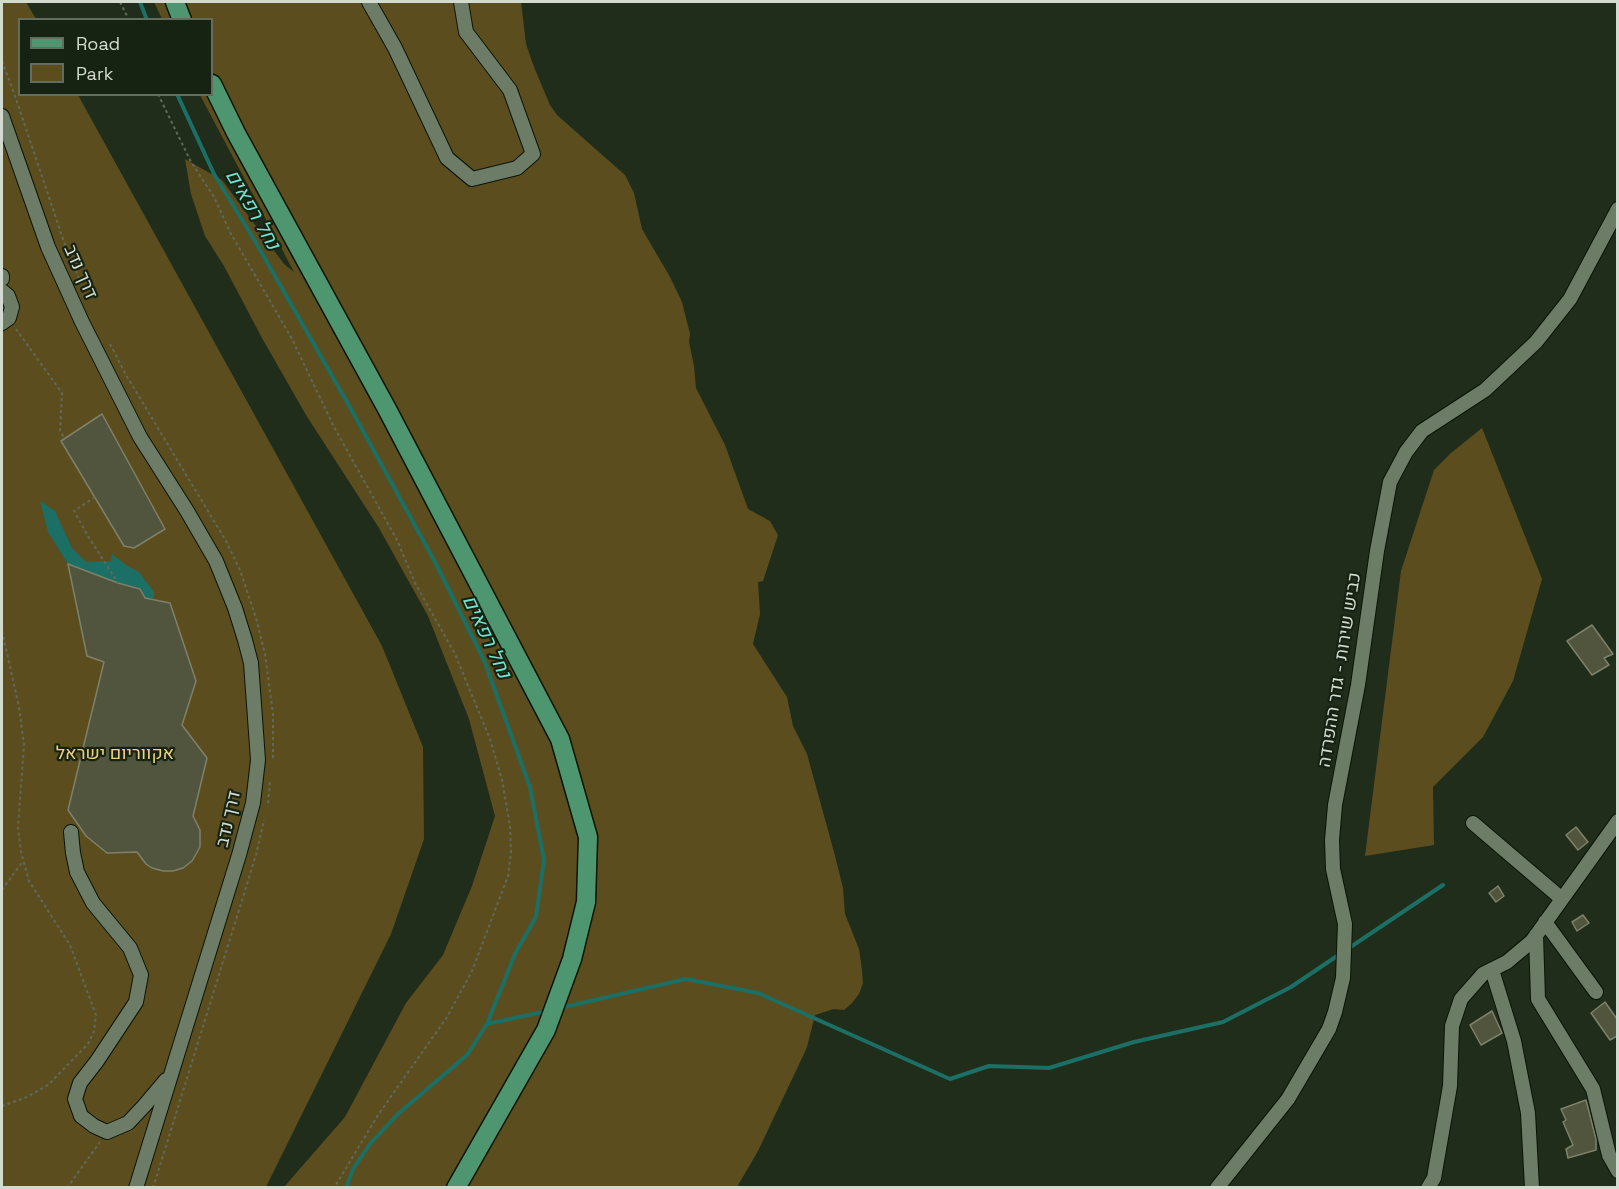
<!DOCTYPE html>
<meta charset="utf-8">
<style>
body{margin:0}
#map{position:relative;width:1619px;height:1189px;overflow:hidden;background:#202d1b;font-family:"Space Grotesk",sans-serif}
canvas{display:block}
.frame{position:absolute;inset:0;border:3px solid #d3dbd0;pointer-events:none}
.legend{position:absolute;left:18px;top:18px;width:195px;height:78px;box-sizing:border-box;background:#172312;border:2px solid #626d5e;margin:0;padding:8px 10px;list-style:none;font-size:18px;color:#d3dbd0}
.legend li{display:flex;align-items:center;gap:12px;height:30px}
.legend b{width:30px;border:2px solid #626d5e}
</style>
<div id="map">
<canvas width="1619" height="1189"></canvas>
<div class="frame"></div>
<ul class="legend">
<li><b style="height:8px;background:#4e9670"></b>Road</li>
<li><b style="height:16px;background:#5c4d1f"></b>Park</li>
</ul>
</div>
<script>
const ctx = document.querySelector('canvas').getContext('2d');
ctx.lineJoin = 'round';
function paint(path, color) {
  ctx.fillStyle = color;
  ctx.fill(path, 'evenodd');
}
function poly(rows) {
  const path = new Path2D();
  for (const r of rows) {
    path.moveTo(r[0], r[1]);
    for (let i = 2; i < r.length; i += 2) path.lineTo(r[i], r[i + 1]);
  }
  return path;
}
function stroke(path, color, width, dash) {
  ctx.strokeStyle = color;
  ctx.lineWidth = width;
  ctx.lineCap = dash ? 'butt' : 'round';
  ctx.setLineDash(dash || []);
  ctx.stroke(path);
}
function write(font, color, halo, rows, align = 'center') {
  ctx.font = font + ' "Space Grotesk",Heebo,sans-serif';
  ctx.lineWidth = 4.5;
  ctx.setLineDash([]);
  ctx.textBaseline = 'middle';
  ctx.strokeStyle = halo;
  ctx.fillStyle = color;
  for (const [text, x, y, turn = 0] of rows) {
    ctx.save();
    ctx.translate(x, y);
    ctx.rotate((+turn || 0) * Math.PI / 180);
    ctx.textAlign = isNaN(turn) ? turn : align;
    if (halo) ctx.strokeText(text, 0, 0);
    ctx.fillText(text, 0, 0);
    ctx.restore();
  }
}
const green = poly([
 [2,2,26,2,36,19,20,20,20,94,78,95,382,646,423,747,424,839,391,934,266,1187,2,1188],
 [154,2,521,2,526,44,534,67,550,105,557,115,625,175,634,193,642,229,670,277,682,302,690,334,689,342,694,366,696,388,725,445,748,509,770,521,778,535,763,581,758,582,760,614,753,644,787,697,793,726,807,754,834,852,843,888,845,914,859,949,862,970,863,983,859,994,852,1003,844,1010,834,1009,815,1015,807,1047,803,1056,758,1151,737,1187,284,1187,345,1117,406,1003,443,955,472,886,495,816,469,719,428,616,379,528,306,415,262,338,224,266,205,236,191,194,185,159,222,180,284,264,294,272,200,95,212,94,212,20,162,19],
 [1482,428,1542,579,1513,681,1483,737,1433,787,1434,845,1365,856,1401,571,1434,470,1451,453]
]);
const water = poly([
 [40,501,55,511,72,548,86,562,111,561,112,554,126,565,139,572,154,592,154,598,145,598,140,589,118,583,68,564,48,532]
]);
const stream = poly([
 [140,2,147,20],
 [177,94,214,174,255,241,351,409,435,562,484,660,530,787,544,860,536,917,515,954,487,1024,467,1055,398,1114,370,1144,353,1169,346,1188],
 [1349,948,1443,885],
 [560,1008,686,979,758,993,950,1079,989,1066,1049,1068,1134,1042,1223,1022,1291,987,1340,954],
 [487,1024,547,1011]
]);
const building = poly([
 [102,414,165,529,134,548,124,546,61,441,102,414],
 [68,564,118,583,140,589,145,598,170,603,196,681,182,725,207,758,193,816,200,830,200,847,192,861,183,868,173,871,163,871,152,868,146,864,137,852,107,853,86,836,68,810,104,662,87,656,68,564],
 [1592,625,1613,654,1604,658,1609,665,1592,675,1567,641,1592,625],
 [1576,827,1588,842,1578,850,1566,835,1576,827],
 [1498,886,1504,896,1496,902,1489,893,1498,886],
 [1583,915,1589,923,1577,931,1572,922,1583,915],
 [1605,1002,1617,1019,1617,1036,1610,1040,1591,1013,1605,1002],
 [1492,1011,1502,1033,1481,1045,1470,1025,1492,1011],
 [1586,1100,1596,1139,1596,1150,1568,1158,1566,1149,1573,1145,1563,1122,1566,1120,1561,1109,1586,1100]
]);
const path = poly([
 [120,2,129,20],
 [2,61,14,93,63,239,85,293],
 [158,94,191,162,214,197,230,232,292,339,334,427,397,540,415,583,455,654,490,739,502,780,510,826,511,852,508,876,472,971,447,1017,378,1115,334,1188],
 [16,329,62,393,60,431,65,439],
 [110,344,126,375,226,541,240,570,256,618,265,654,273,714,273,758],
 [95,497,74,511,88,536,118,583],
 [2,631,19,707,24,745,18,827,21,852,29,881,70,945,96,1015,94,1031,88,1044,48,1085,27,1097,2,1106],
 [268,803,270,782],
 [2,890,23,861],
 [67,1188,100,1142],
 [153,1188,256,855,264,820]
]);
const minor = poly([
 [369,2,395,48,447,158,472,179,517,168,533,154,510,90,466,32,461,2],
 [2,116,48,247,82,322,140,437,187,511,216,561,235,608,245,640,251,663,258,760,253,803,239,855,136,1188],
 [2,276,2,279],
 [2,291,8,296,12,307,9,318,2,323],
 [1473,823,1562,899],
 [71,832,73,853,77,872,93,903,130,948,141,975,136,1002,97,1061,80,1083,75,1099,81,1116,94,1126,107,1132,128,1123,144,1106,166,1080],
 [1545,922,1596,992],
 [1536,935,1538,999,1593,1089,1609,1155,1618,1171],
 [1492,970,1514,1041,1528,1113,1532,1188],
 [1217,1188,1288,1099,1329,1029,1335,1012,1343,978,1345,924,1333,869,1332,840,1335,805,1358,685,1377,551,1390,482,1406,452,1422,431,1485,390,1536,342,1570,299,1618,209],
 [1428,1188,1434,1178,1450,1086,1452,1026,1461,999,1483,974,1507,962,1532,941,1618,821]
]);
const major = poly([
 [175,2,182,20],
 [212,84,236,133,387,409,560,739,588,837,586,902,572,959,546,1030,456,1188]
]);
const streetNames = [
 ["דרך נדב",80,272,66],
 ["כביש שירות - גדר ההפרדה",1340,670,-81],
 ["דרך נדב",229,819,-77]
];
const parkNames = [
 ["אקווריום ישראל",115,754]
];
const waterNames = [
 ["נחל רפאים",252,210,60],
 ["נחל רפאים",486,637,65]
];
paint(green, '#5c4d1f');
paint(water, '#1b6f64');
stroke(stream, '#1b6f64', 4);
paint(building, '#52553e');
stroke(building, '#7e8169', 1.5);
stroke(minor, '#0a1505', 16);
stroke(major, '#0a1505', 21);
stroke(path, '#5f6a5a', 2, [3, 3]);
stroke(minor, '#6d7c67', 14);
stroke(major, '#4e9670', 18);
write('18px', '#d3dbd0', '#172312', streetNames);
write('18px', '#eed27d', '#172312', parkNames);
write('italic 20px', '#70e3d2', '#172312', waterNames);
</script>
